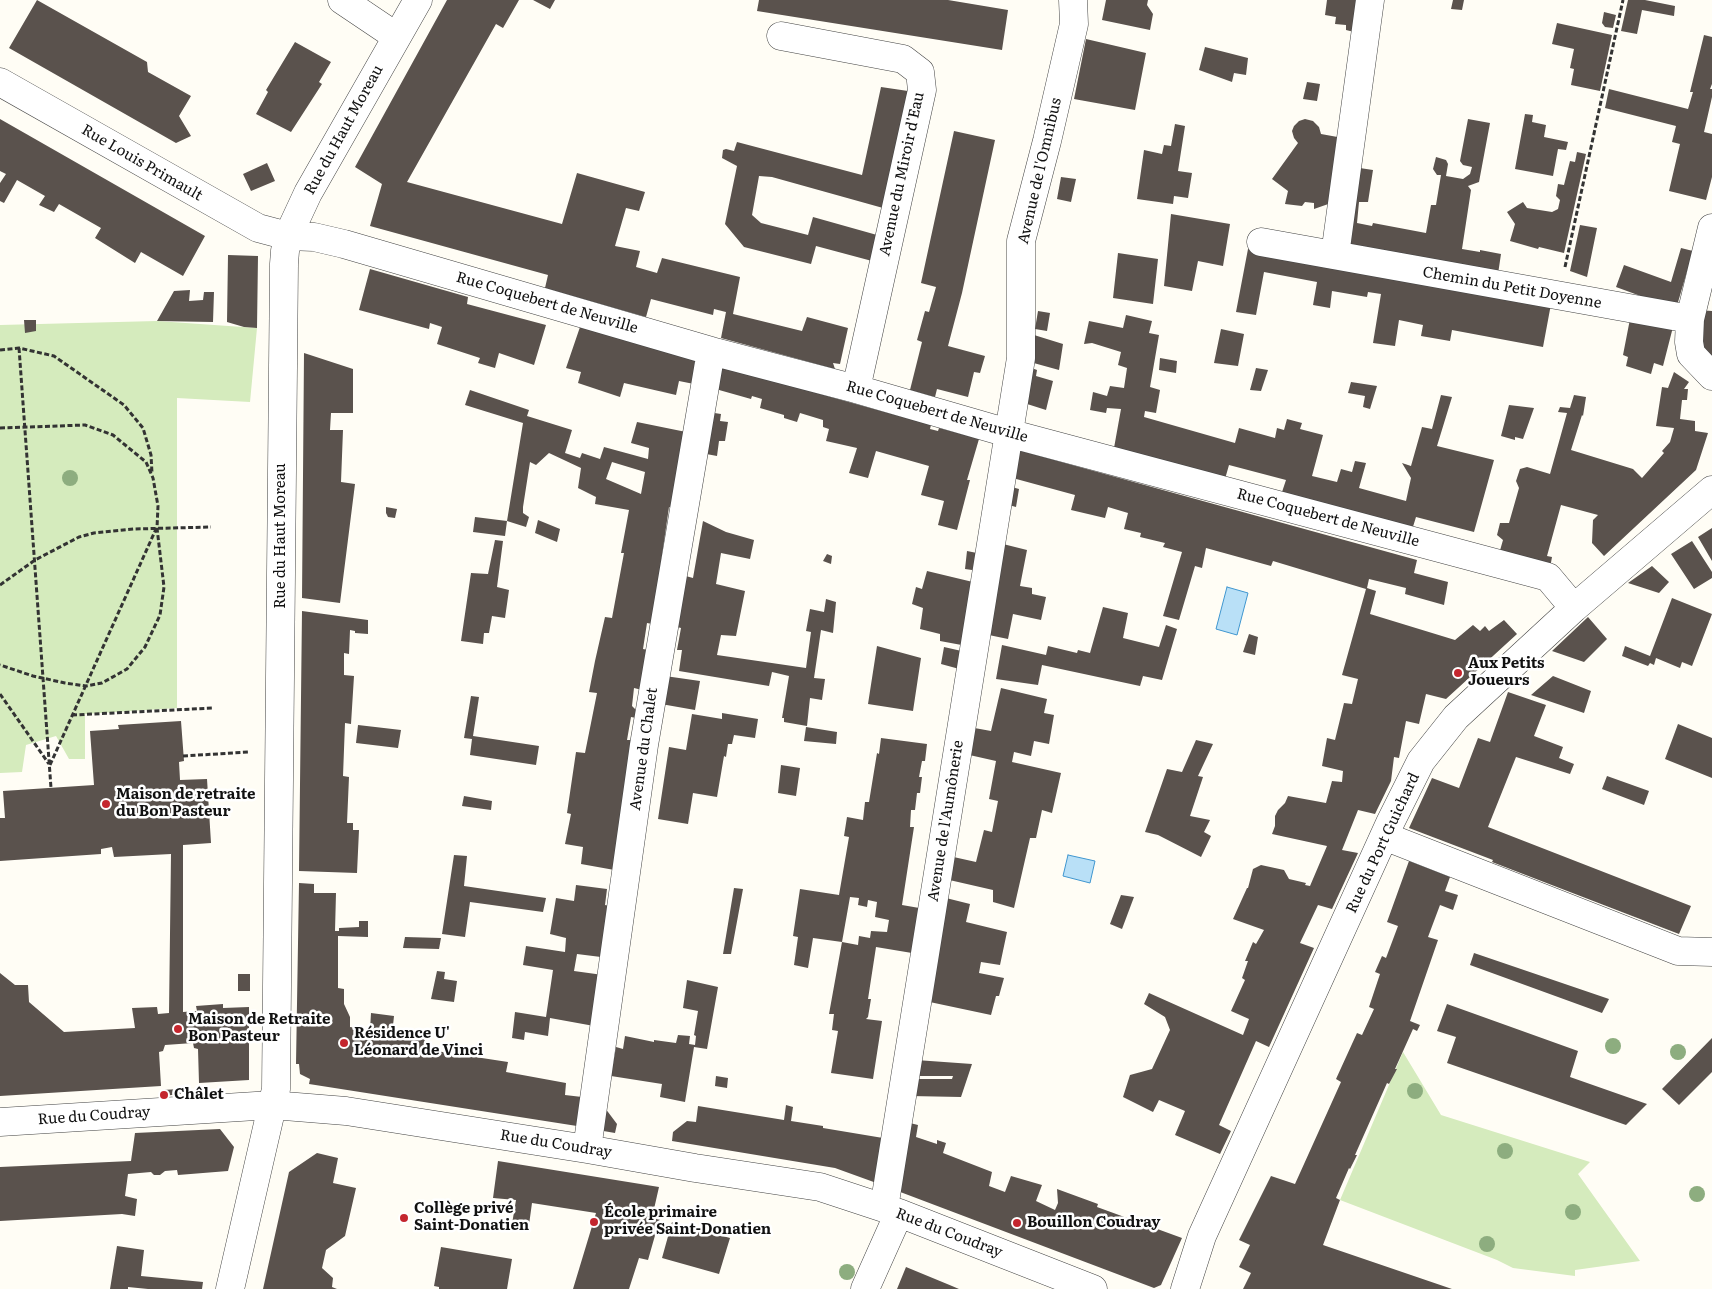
<!DOCTYPE html>
<meta charset="utf-8">
<style>
body{margin:0}
canvas{display:block;background:#fffdf5}
</style>
<canvas width="1712" height="1289"></canvas>
<script>
const ctx = document.querySelector('canvas').getContext('2d');
ctx.lineJoin = 'round';
function paint(path, color) {
  ctx.fillStyle = color;
  ctx.fill(path, 'evenodd');
}
function poly(rows) {
  const path = new Path2D();
  for (const r of rows) {
    path.moveTo(r[0], r[1]);
    for (let i = 2; i < r.length; i += 2) path.lineTo(r[i], r[i + 1]);
  }
  return path;
}
function stroke(path, color, width, dash) {
  ctx.strokeStyle = color;
  ctx.lineWidth = width;
  ctx.lineCap = dash ? 'butt' : 'round';
  ctx.setLineDash(dash || []);
  ctx.stroke(path);
}
function write(font, color, halo, rows, align = 'center') {
  ctx.font = font + ' Literata,serif';
  ctx.lineWidth = 5;
  ctx.setLineDash([]);
  ctx.textBaseline = 'middle';
  ctx.strokeStyle = halo;
  ctx.fillStyle = color;
  for (const [text, x, y, turn = 0] of rows) {
    ctx.save();
    ctx.translate(x, y);
    ctx.rotate((+turn || 0) * Math.PI / 180);
    ctx.textAlign = isNaN(turn) ? turn : align;
    if (halo) ctx.strokeText(text, 0, 0);
    ctx.fillText(text, 0, 0);
    ctx.restore();
  }
}
const green = poly([
 [157,321,257,328,250,402,177,398,177,708,85,714,85,759,69,759,56,736,26,745,22,772,0,773,0,325],
 [1403,1052,1441,1115,1590,1162,1578,1174,1640,1261,1575,1270,1575,1276,1513,1268,1497,1260,1340,1200]
]);
const water = poly([
 [1227,587,1248,593,1237,635,1216,629,1227,587],
 [1068,855,1095,861,1090,883,1063,876,1068,855]
]);
const building = poly([
 [37,0,147,62,148,72,191,96,179,116,191,136,176,143,9,48],
 [447,0,519,0,503,28,496,24,407,182,562,224,577,173,645,192,639,211,626,208,615,246,640,251,636,267,657,273,662,258,740,277,733,314,802,331,807,317,848,328,840,364,833,363,835,369,721,338,726,312,714,309,713,315,651,299,646,317,545,288,548,275,370,226,382,184,355,167],
 [533,0,555,0,550,9],
 [759,0,948,0,1008,10,1002,50,757,11],
 [1106,0,1148,0,1147,5,1153,14,1150,30,1102,20],
 [1327,0,1363,0,1358,33,1346,30,1346,25,1335,24,1336,17,1325,15],
 [1453,0,1464,0,1462,10,1451,9],
 [1628,0,1645,0,1675,6,1674,16,1642,10,1637,34,1621,31],
 [1604,12,1616,15,1613,28,1605,27,1602,23],
 [1557,23,1612,35,1600,91,1571,85,1574,69,1570,68,1574,49,1552,44],
 [1704,35,1712,37,1712,84,1710,89,1712,89,1712,97,1704,132,1712,134,1712,177,1706,200,1669,191,1680,144,1672,142,1676,126,1605,108,1609,89,1688,109,1693,92,1690,92],
 [1086,39,1146,53,1135,110,1074,99],
 [295,42,331,62,319,82,322,84,291,132,256,114,268,92,266,90],
 [1205,47,1248,58,1246,75,1234,73,1232,82,1199,70],
 [1307,82,1320,84,1317,101,1303,99],
 [881,87,908,91,883,208,772,177,759,176,752,215,761,223,808,235,813,217,877,235,872,261,816,246,811,264,744,247,725,224,737,166,722,158,723,150,726,149,734,151,737,142,862,175],
 [1525,114,1533,115,1532,122,1546,125,1544,137,1568,142,1566,150,1558,149,1553,176,1515,169],
 [0,119,205,236,183,276,141,252,135,263,95,238,101,228,59,204,54,212,39,205,45,196,17,180,4,203,0,201,0,183,6,174,0,171],
 [1305,119,1313,121,1319,127,1321,134,1343,138,1334,202,1314,209,1314,203,1305,202,1302,206,1285,204,1288,191,1272,179,1298,143,1294,138,1292,131,1294,126,1299,121],
 [1468,119,1490,123,1479,182,1468,186,1471,190,1462,249,1480,252,1480,250,1501,254,1498,274,1347,246,1353,167,1373,170,1368,202,1359,202,1357,223,1372,226,1373,223,1426,233,1431,205,1436,205,1441,175,1437,175,1433,169,1436,157,1446,160,1448,164,1446,176,1463,179,1470,174,1472,167,1463,165,1460,161],
 [1175,124,1185,126,1178,171,1192,173,1188,198,1174,196,1173,204,1137,199,1144,150,1162,154,1164,145,1171,146],
 [954,131,995,140,962,293,948,346,985,356,980,373,974,372,968,397,937,389,935,397,910,390,922,342,917,340,925,311,929,312,936,287,921,283],
 [1577,152,1586,154,1564,253,1539,247,1538,249,1510,241,1515,224,1507,212,1523,202,1527,208,1552,212,1558,209,1560,200,1556,196,1558,184,1564,185,1570,161,1575,162],
 [267,163,275,181,251,191,243,174],
 [1061,177,1076,179,1071,202,1057,199],
 [1171,214,1230,224,1223,266,1198,261,1192,291,1164,286],
 [1580,225,1597,228,1587,277,1570,271],
 [1681,248,1693,251,1676,309,1616,287,1624,265,1671,282],
 [1248,249,1551,304,1543,347,1452,330,1450,341,1421,336,1423,325,1399,320,1395,346,1373,343,1381,294,1368,292,1367,297,1332,291,1330,308,1313,305,1317,282,1264,272,1256,315,1236,312],
 [1118,253,1158,259,1153,304,1113,298],
 [228,255,258,256,257,328,244,327,227,322],
 [370,269,468,297,467,304,546,325,534,365,499,353,495,368,478,363,480,358,437,344,442,327,430,323,429,329,359,310],
 [190,290,189,301,203,300,204,292,214,292,213,322,157,321,174,291],
 [1698,310,1712,311,1712,363,1696,342],
 [1038,311,1050,313,1047,331,1035,329],
 [1126,315,1152,321,1149,333,1159,335,1150,387,1160,390,1156,413,1145,411,1144,417,1235,443,1239,428,1275,438,1277,428,1284,430,1287,419,1302,423,1300,429,1323,435,1312,476,1337,482,1341,469,1352,472,1355,461,1366,463,1359,488,1406,501,1411,478,1402,463,1411,466,1422,427,1432,429,1441,395,1452,397,1437,446,1494,460,1474,532,1416,517,1412,530,1281,495,1286,480,1229,465,1225,479,1114,448,1121,409,1107,408,1106,413,1090,410,1093,392,1107,396,1110,386,1124,388,1127,368,1118,365,1121,352,1092,343,1084,344,1089,321,1123,328],
 [1630,319,1673,327,1663,366,1654,363,1651,374,1626,366,1628,357,1623,355],
 [24,320,36,320,36,331,25,333],
 [580,327,702,361,699,385,679,381,676,395,624,383,620,397,578,383,581,372,566,368],
 [1221,329,1244,334,1238,366,1214,363],
 [1034,335,1063,344,1059,370,1030,362],
 [304,353,353,369,353,413,331,413,330,430,343,430,341,482,355,484,340,603,302,598],
 [1160,358,1177,361,1176,373,1159,370],
 [716,365,931,425,930,429,938,431,939,428,979,439,967,480,970,480,957,530,938,525,944,501,921,495,929,466,876,451,868,478,849,473,857,448,826,441,829,429,823,427,823,420,800,413,797,422,784,418,784,415,760,408,762,399,752,396,751,399,712,388],
 [1029,367,1037,370,1036,376,1053,381,1046,410,1024,403],
 [1256,368,1268,370,1261,391,1250,390],
 [1674,372,1689,382,1684,389,1688,389,1687,400,1682,400,1680,419,1695,421,1695,431,1708,433,1696,470,1604,556,1592,543,1593,520,1598,515,1561,505,1547,556,1552,557,1550,568,1499,554,1503,540,1497,535,1500,523,1509,523,1519,488,1516,481,1520,469,1527,467,1550,474,1567,413,1558,412,1560,407,1570,408,1574,395,1586,397,1583,416,1582,415,1571,450,1633,469,1642,478,1664,453,1662,451,1670,442,1674,428,1656,426,1662,387,1668,388],
 [1351,382,1377,386,1370,409,1363,407,1365,396,1348,393],
 [470,390,529,410,527,416,572,430,565,453,580,458,582,453,600,459,604,447,648,459,649,448,631,443,637,422,691,433,678,511,669,507,652,624,647,623,643,649,648,650,642,690,634,688,632,706,636,710,636,718,631,717,627,740,632,740,620,871,581,864,583,847,565,844,571,814,567,813,576,752,585,753,597,693,589,692,595,661,605,617,612,618,624,553,621,553,629,510,595,504,596,497,578,488,581,468,549,453,536,465,530,462,523,507,523,513,529,517,526,527,507,521,523,423,465,405],
 [612,462,645,472,641,494,606,479],
 [1509,405,1534,408,1523,439,1515,437,1515,440,1501,436],
 [708,412,721,414,720,421,728,422,725,441,719,441,717,456,701,453],
 [1014,449,1417,560,1414,573,1448,582,1444,605,1405,594,1406,588,1369,579,1367,588,1376,591,1370,614,1455,640,1473,625,1480,631,1485,626,1489,631,1504,620,1517,634,1446,699,1426,694,1419,724,1406,721,1399,758,1394,757,1391,781,1375,814,1358,810,1342,850,1358,853,1332,909,1318,905,1300,943,1314,948,1269,1047,1256,1041,1219,1125,1231,1131,1220,1154,1175,1135,1185,1111,1159,1100,1153,1112,1123,1097,1130,1075,1152,1069,1170,1030,1165,1017,1144,1004,1149,993,1243,1035,1249,1019,1231,1011,1245,980,1242,978,1248,961,1245,961,1253,942,1256,944,1264,930,1233,919,1247,888,1248,888,1253,869,1261,865,1284,870,1289,879,1306,883,1305,885,1310,886,1327,846,1272,834,1275,826,1275,816,1278,810,1285,803,1288,796,1326,803,1332,781,1342,782,1343,771,1322,766,1327,738,1335,740,1344,703,1352,704,1358,679,1342,675,1366,589,1273,561,1271,566,1206,548,1202,568,1195,566,1179,620,1163,616,1182,552,1163,547,1165,543,1140,537,1141,533,1124,529,1128,513,1108,507,1105,518,1071,510,1075,495,1009,477],
 [1008,486,1019,489,1016,507,1005,504],
 [386,507,397,509,395,518,388,517,386,513],
 [475,517,507,521,505,536,473,532],
 [538,520,560,529,557,542,535,533],
 [703,521,726,532,754,540,750,559,721,553,716,584,745,591,736,636,721,635,717,655,806,668,811,632,806,631,810,609,824,612,826,599,836,602,833,633,821,630,814,678,825,679,822,700,810,698,807,726,784,722,784,718,782,718,789,676,772,672,769,686,679,671,682,650,677,650,681,628,673,626,682,575,693,578],
 [1712,528,1712,561,1698,537],
 [495,540,503,541,497,587,509,590,505,618,492,616,489,633,484,633,483,644,461,641,471,573,488,574],
 [1692,541,1712,572,1712,578,1694,589,1671,554],
 [999,543,1027,550,1020,586,1032,588,1032,594,1046,597,1041,620,1013,614,1008,639,984,634],
 [967,551,982,554,979,571,965,569],
 [827,554,832,556,831,564,823,561],
 [1652,566,1669,582,1659,593,1628,583],
 [927,571,977,583,967,646,940,641,940,634,920,629,923,608,912,604,916,587,922,589],
 [1672,598,1712,614,1692,666,1682,662,1680,668,1656,658,1654,665,1650,663,1648,666,1622,656,1625,646,1650,656],
 [1103,607,1128,613,1123,638,1159,647,1166,625,1177,629,1162,680,1143,676,1140,686,1042,665,1038,685,996,679,1002,645,1046,655,1048,646,1077,653,1078,650,1090,653],
 [302,611,368,620,368,634,355,633,355,631,350,630,349,654,344,653,344,675,354,676,351,724,345,723,343,776,349,777,347,823,353,823,353,830,359,830,357,873,299,871],
 [1588,617,1607,639,1584,662,1552,651],
 [1249,634,1258,637,1255,655,1243,652],
 [877,646,921,658,913,711,868,704],
 [944,647,966,652,963,670,941,664],
 [665,676,700,681,695,710,661,704],
 [1553,676,1591,691,1584,713,1531,695],
 [1001,688,1047,699,1044,713,1054,715,1049,744,1034,741,1031,756,1014,752,1012,762,1061,773,1052,813,1042,810,1036,838,1030,838,1014,908,993,902,993,890,945,879,949,856,976,862,984,830,992,832,998,801,989,799,996,761,965,754,969,727,991,731],
 [1508,692,1546,705,1534,736,1563,747,1559,758,1574,764,1570,774,1516,757,1488,827,1691,906,1679,934,1492,862,1493,860,1409,828,1432,778,1459,788,1478,738,1490,742],
 [471,696,479,697,473,736,539,746,536,765,470,755,472,739,464,738],
 [722,713,758,719,755,738,734,735,732,744,728,744,726,757,724,756,717,797,693,793,688,824,658,819,669,747,686,750,692,714,722,719],
 [181,721,184,761,179,762,180,780,207,779,211,843,183,845,183,1012,197,1011,196,1006,223,1004,223,1008,249,1007,249,1080,199,1083,198,1049,194,1048,193,1043,165,1045,163,1051,159,1052,161,1086,0,1096,0,973,15,985,28,985,29,1002,64,1032,135,1028,132,1008,157,1007,158,1014,169,1013,171,854,114,857,112,847,101,849,101,854,0,861,0,818,5,818,3,791,94,785,90,731,119,729,118,725],
 [1678,724,1712,738,1712,778,1665,759],
 [358,725,401,730,398,748,356,743],
 [806,727,837,732,836,744,804,741],
 [881,738,927,744,925,761,922,761,919,777,922,777,920,793,917,793,915,810,911,810,910,827,914,827,902,905,925,909,918,954,876,947,868,999,871,999,868,1017,866,1019,882,1021,873,1079,831,1073,838,1031,832,1030,834,1014,829,1014,842,942,858,945,859,936,870,938,871,931,887,932,889,920,875,917,877,902,868,900,867,907,858,905,859,898,850,897,842,942,813,938,808,968,794,965,798,937,793,936,800,889,839,895,849,837,844,836,847,817,863,820,865,802,869,802,877,753,879,754],
 [1196,740,1213,744,1198,776,1203,777,1190,816,1210,820,1204,832,1211,836,1201,857,1158,835,1145,832,1167,769,1182,772],
 [781,765,800,768,796,796,778,793],
 [1607,776,1649,791,1644,805,1602,789],
 [464,796,492,801,491,810,462,806],
 [454,855,467,856,464,886,546,898,543,912,470,902,465,937,442,934],
 [1409,861,1450,877,1445,891,1458,895,1453,910,1440,905,1428,937,1438,940,1410,1021,1420,1025,1417,1031,1413,1029,1395,1069,1397,1069,1389,1084,1387,1083,1355,1155,1357,1155,1350,1169,1349,1168,1336,1198,1340,1200,1323,1245,1452,1289,1243,1289,1251,1273,1239,1267,1250,1245,1239,1240,1271,1176,1295,1184,1341,1082,1336,1079,1357,1033,1362,1035,1374,1009,1369,1007,1380,974,1375,972,1382,956,1386,958,1398,926,1387,922],
 [299,883,314,884,314,893,336,893,335,931,339,931,339,928,359,927,359,921,368,921,368,937,338,936,338,988,344,989,344,1004,350,1017,350,1027,370,1030,371,1013,394,1016,392,1035,425,1039,423,1049,508,1062,506,1072,566,1083,565,1095,582,1097,577,1126,309,1084,310,1079,300,1074,299,1064,296,1064],
 [576,885,607,889,605,905,614,907,601,957,577,954,574,971,603,975,594,1026,550,1018,548,1036,525,1032,524,1040,512,1038,515,1012,546,1017,553,970,523,965,526,946,565,952,566,938,550,934,556,898,574,901],
 [734,888,743,889,731,954,723,954],
 [1121,895,1134,897,1122,929,1110,924],
 [942,897,970,904,966,922,1007,932,1000,965,981,962,979,973,1004,978,999,996,996,996,991,1015,925,1001],
 [405,937,441,938,439,949,403,948],
 [1474,953,1609,999,1602,1013,1470,965],
 [437,971,445,972,444,979,457,981,454,1002,431,999],
 [238,974,250,974,250,991,238,991],
 [687,980,718,987,707,1049,694,1047,685,1102,660,1097,662,1084,611,1076,616,1047,623,1049,625,1036,654,1042,654,1040,676,1043,678,1035,690,1036,689,1044,695,1045,696,1036,694,1035,698,1011,683,1008],
 [1447,1004,1578,1051,1570,1077,1647,1104,1626,1125,1447,1063,1456,1037,1437,1031],
 [1712,1038,1712,1072,1679,1105,1662,1089],
 [916,1060,972,1064,961,1097,910,1096,913,1079,952,1079,953,1076,913,1076],
 [716,1076,728,1078,727,1088,715,1086],
 [180,1089,181,1094,163,1096,162,1090],
 [786,1105,793,1107,791,1121,823,1126,823,1128,889,1139,882,1185,835,1168,672,1141,673,1132,687,1121,696,1122,698,1106,784,1120],
 [605,1108,617,1124,615,1133,592,1129],
 [906,1122,918,1125,916,1137,937,1144,937,1140,946,1143,943,1153,992,1172,989,1186,1005,1192,1011,1176,1042,1185,1036,1201,1055,1210,1058,1203,1057,1189,1098,1204,1097,1207,1182,1238,1161,1285,1154,1288,895,1190],
 [220,1129,234,1147,228,1171,178,1175,177,1170,165,1171,160,1175,154,1175,151,1172,128,1174,125,1196,137,1199,135,1216,122,1214,0,1221,0,1167,131,1161,135,1133],
 [317,1153,338,1158,333,1183,356,1188,345,1236,326,1250,322,1268,333,1278,332,1287,337,1289,263,1289,289,1172],
 [498,1161,659,1187,654,1209,662,1211,648,1260,639,1258,629,1289,573,1289,596,1213,532,1203,528,1232,511,1230,516,1200,493,1198],
 [672,1222,730,1238,719,1274,662,1258],
 [117,1246,144,1250,141,1276,203,1282,202,1289,148,1289,128,1287,128,1289,110,1289],
 [441,1247,512,1259,507,1289,439,1289,439,1287,434,1286],
 [906,1267,952,1286,959,1289,897,1289]
]);
const path = poly([
 [1565,267,1623,0],
 [19,348,51,788],
 [0,350,19,348,54,356,124,405,143,428,151,455,152,473],
 [0,428,85,425,113,435,146,462,153,478,158,506,157,528,164,587,160,615,145,647,127,669,102,683,86,686,65,683,33,676,0,665],
 [0,585,35,560,79,537,94,533,134,529,211,527],
 [0,694,49,764],
 [72,715,214,708],
 [183,756,249,752],
 [50,765,156,529]
]);
const minor = poly([
 [342,0,397,37],
 [781,36,903,59,920,72,922,90,856,389],
 [0,82,258,228,288,236,314,237,344,244,711,351,856,389,1008,433,1548,577,1574,608],
 [1712,228,1690,319,1689,342,1691,354,1712,376],
 [1261,242,1690,319],
 [1335,255,1370,0],
 [1384,836,1678,951,1712,952],
 [0,1122,272,1105,346,1111,587,1149,695,1168,820,1187,899,1213,1093,1289],
 [587,1149,644,745,711,351],
 [884,1208,1021,358,1021,241,1047,141,1074,24,1073,0],
 [230,1289,276,1089,284,264,285,251,288,236,308,193,418,0],
 [865,1289,899,1213],
 [1185,1289,1202,1236,1390,823,1421,761,1456,717,1574,608,1712,490]
]);
const trees = [
 [70,478],
 [1613,1046],
 [1678,1052],
 [1415,1091],
 [1505,1151],
 [1697,1194],
 [1573,1212],
 [1487,1244],
 [847,1272]
];
const markers = [
 [1458,673,5,"#c4262e"],
 [106,804,5,"#c4262e"],
 [178,1029,5,"#c4262e"],
 [344,1043,5,"#c4262e"],
 [164,1095,5,"#c4262e"],
 [404,1218,5,"#c4262e"],
 [594,1222,5,"#c4262e"],
 [1017,1223,5,"#c4262e"]
];
const streetNames = [
 ["Rue du Haut Moreau",344,130,-61],
 ["Rue Louis Primault",142,163,30],
 ["Avenue de l'Omnibus",1040,171,-77],
 ["Avenue du Miroir d'Eau",902,174,-78],
 ["Chemin du Petit Doyenne",1512,288,10],
 ["Rue Coquebert de Neuville",547,303,16],
 ["Rue Coquebert de Neuville",937,412,16],
 ["Rue Coquebert de Neuville",1328,518,15],
 ["Rue du Haut Moreau",281,536,-90],
 ["Avenue du Chalet",644,749,-82],
 ["Avenue de l'Aumônerie",946,821,-81],
 ["Rue du Port Guichard",1383,843,-65],
 ["Rue du Coudray",94,1116,-4],
 ["Rue du Coudray",556,1144,9],
 ["Rue du Coudray",949,1233,21]
];
const poiNames = [
 ["Aux Petits",1468,664],
 ["Joueurs",1468,681],
 ["Maison de retraite",116,795],
 ["du Bon Pasteur",116,812],
 ["Maison de Retraite",188,1020],
 ["Bon Pasteur",188,1037],
 ["Résidence U'",354,1034],
 ["Léonard de Vinci",354,1051],
 ["Châlet",174,1095],
 ["Collège privé",414,1209],
 ["Saint-Donatien",414,1226],
 ["École primaire",604,1213],
 ["privée Saint-Donatien",604,1230],
 ["Bouillon Coudray",1027,1223]
];
paint(green, '#d5ebbd');
paint(water, '#b9e0f7');
stroke(water, '#3f96cf', 1);
paint(building, '#5a524d');
stroke(minor, '#444', 29);
stroke(path, '#333', 3, [5, 2.5]);
stroke(minor, '#fff', 28);
ctx.fillStyle = '#8dad7f';
for (const [x, y] of trees) {
  ctx.beginPath();
  ctx.arc(x, y, 8, 0, 2 * Math.PI);
  ctx.fill();
}
for (const [x, y, r, color] of markers) {
  const dot = new Path2D();
  dot.arc(x, y, r, 0, 2 * Math.PI);
  ctx.fillStyle = color;
  ctx.fill(dot);
  stroke(dot, '#fff', 2);
}
write('15px', '#111', '#fff', streetNames);
write('bold 15px', '#111', '#fff', poiNames, 'left');
</script>
